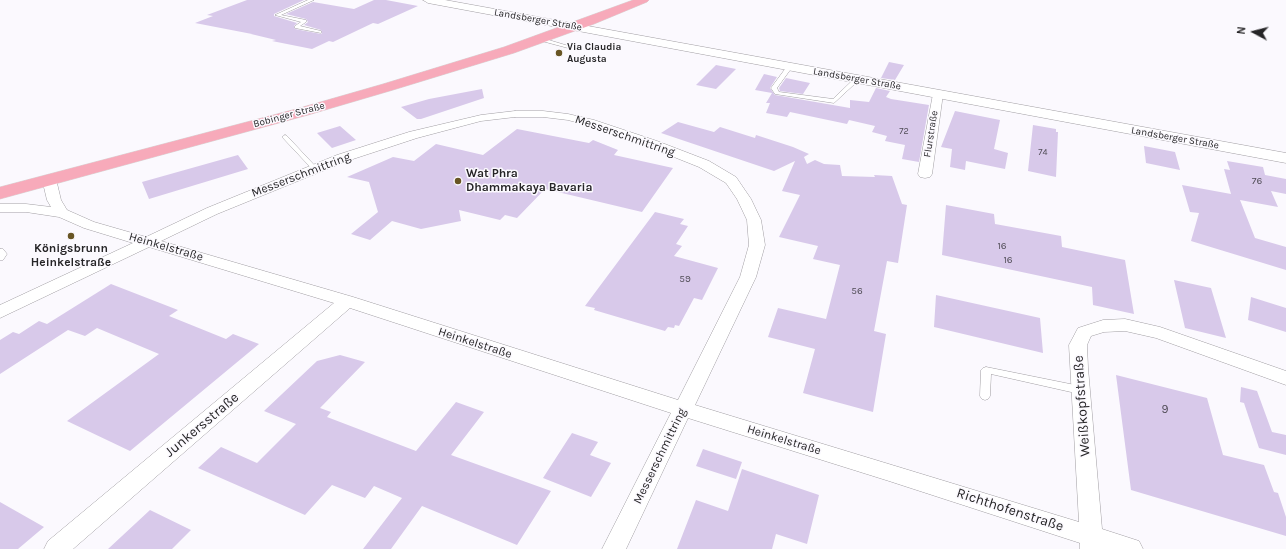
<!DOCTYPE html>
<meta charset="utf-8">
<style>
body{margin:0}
#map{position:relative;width:1286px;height:549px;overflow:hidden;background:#fbf9fe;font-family:Karla,sans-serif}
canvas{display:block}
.north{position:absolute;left:1234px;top:12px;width:40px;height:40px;-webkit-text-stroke:3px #fbf9fe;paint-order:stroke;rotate:277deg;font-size:11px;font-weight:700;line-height:16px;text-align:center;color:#262527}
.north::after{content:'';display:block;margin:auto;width:14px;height:18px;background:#262527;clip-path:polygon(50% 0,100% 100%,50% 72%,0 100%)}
</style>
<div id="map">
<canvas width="1286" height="549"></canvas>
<div class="north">N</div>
</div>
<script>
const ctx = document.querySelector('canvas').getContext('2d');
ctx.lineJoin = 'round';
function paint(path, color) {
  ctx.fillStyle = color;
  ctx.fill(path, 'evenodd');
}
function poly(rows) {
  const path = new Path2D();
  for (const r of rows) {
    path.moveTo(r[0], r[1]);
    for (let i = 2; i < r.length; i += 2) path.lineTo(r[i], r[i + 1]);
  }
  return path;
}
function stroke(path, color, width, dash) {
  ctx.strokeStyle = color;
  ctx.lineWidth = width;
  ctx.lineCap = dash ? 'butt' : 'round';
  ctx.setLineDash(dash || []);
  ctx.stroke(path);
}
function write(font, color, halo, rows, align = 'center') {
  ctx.font = font + ' Karla,sans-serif';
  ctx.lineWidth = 3;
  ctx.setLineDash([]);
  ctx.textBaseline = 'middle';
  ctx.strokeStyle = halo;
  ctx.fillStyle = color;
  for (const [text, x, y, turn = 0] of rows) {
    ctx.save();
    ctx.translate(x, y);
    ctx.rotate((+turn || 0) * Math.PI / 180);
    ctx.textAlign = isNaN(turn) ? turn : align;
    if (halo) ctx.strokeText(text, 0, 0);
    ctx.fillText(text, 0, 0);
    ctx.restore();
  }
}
const building = poly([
 [247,0,304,0,274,14,274,16,297,23,294,26,295,29,321,34,322,33,321,30,304,25,308,22,306,19,286,14,313,2,354,9,374,0,386,0,418,6,378,24,373,23,333,42,329,41,312,49,272,41,276,40,251,34,252,34,195,23,213,16,207,15],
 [889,62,904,65,895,80,881,78],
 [716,65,736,69,716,89,696,85],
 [764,74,777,77,770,88,775,95,850,108,850,100,869,102,876,88,890,91,886,97,891,99,929,105,919,162,902,159,905,145,885,141,887,136,872,132,875,126,849,120,847,124,790,112,787,117,766,113,770,103,766,103,772,93,755,90],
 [786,78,810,83,803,94,780,91,779,88],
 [482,89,484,98,421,119,417,119,401,107,429,99],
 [955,111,1000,120,994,149,1008,153,1005,169,966,161,965,170,950,167,952,149,941,147],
 [678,122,714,132,720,127,755,138,756,135,793,147,809,154,804,157,807,164,815,160,824,164,840,165,842,176,875,177,874,175,892,176,902,204,907,205,898,263,887,261,874,331,886,334,873,412,803,393,815,349,768,337,778,308,826,319,840,265,813,259,818,246,779,237,800,195,782,191,795,161,774,171,661,133],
 [1033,125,1056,129,1056,132,1058,132,1056,177,1028,171],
 [340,126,356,140,332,148,317,133],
 [517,129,589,143,593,140,618,150,614,155,673,168,642,212,545,189,517,218,505,215,500,220,459,210,461,221,421,229,392,221,370,240,351,234,378,212,369,182,347,177,393,157,414,161,436,144,483,155],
 [1144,146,1175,152,1180,170,1146,163],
 [238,155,248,169,149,199,142,182],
 [1227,161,1263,167,1265,175,1286,179,1286,194,1271,191,1278,207,1240,200,1255,238,1286,247,1286,270,1191,241,1199,213,1190,212,1182,185,1231,194,1224,169,1230,170],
 [946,205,994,214,995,224,1061,236,1062,247,1125,260,1134,314,1093,305,1092,287,942,255],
 [655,212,684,219,680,224,688,226,676,244,682,246,674,256,718,268,702,300,694,298,679,326,675,325,674,328,668,327,665,331,594,310,595,308,585,306],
 [1174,280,1211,288,1226,338,1185,328],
 [111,284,178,310,169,316,226,339,233,334,259,344,130,451,67,421,159,354,97,328,85,336,68,330,0,374,0,340,13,332,19,334,39,321,47,324],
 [936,295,1040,318,1043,353,934,327],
 [1251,297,1286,308,1286,332,1248,320],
 [340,355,365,362,320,408,331,412,327,417,416,451,456,402,484,412,451,455,551,491,517,545,422,506,391,549,363,549,402,498,374,486,365,498,332,485,305,515,198,468,221,447,257,463,296,424,264,411,317,361],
 [1116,375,1207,398,1223,455,1264,465,1274,492,1278,493,1286,517,1286,536,1131,490],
 [1241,387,1257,391,1272,432,1286,435,1286,455,1259,448,1244,403,1240,402],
 [572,433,598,442,590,455,611,463,591,497,543,478],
 [703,449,742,462,736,479,696,466],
 [742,469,819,495,807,544,776,534,772,549,677,549,696,500,728,511],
 [0,502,44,527,18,549,0,549],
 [150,510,191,530,172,549,108,549]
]);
const service = poly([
 [308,0,314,0,281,15,306,20,306,22,300,26,321,31,321,33,295,28,295,26,301,22,275,15,308,0],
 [538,38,542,38,572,47,568,48,538,40,538,38],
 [790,64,793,66,777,88,779,92,833,99,855,78,860,79,834,103,775,94,771,88,788,65,790,64],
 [285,135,287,136,317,168,317,170,313,170,283,138,282,137,285,135],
 [0,249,3,249,7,254,3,260,0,260,0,249],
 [986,367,1080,386,1083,387,1085,390,1083,393,1080,394,991,374,990,396,988,399,985,400,982,399,980,396,981,370,983,368,986,367]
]);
const minor = poly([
 [938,91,943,94,932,174,930,177,925,178,920,177,918,174,933,94,938,91],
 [515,111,543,111,568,114,594,120,657,141,709,161,736,177,751,199,761,220,765,245,756,277,695,405,1079,522,1069,345,1078,328,1103,320,1125,319,1160,327,1286,371,1286,385,1156,338,1125,331,1104,332,1091,336,1087,345,1088,368,1102,529,1139,541,1143,549,1080,549,1080,543,889,481,688,418,626,549,602,549,671,413,350,308,73,549,44,549,48,541,334,303,149,247,0,318,0,305,133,243,84,228,59,217,26,212,0,212,0,204,26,204,51,207,47,200,42,179,44,176,49,175,54,176,56,179,61,200,67,210,94,222,146,237,207,208,337,155,409,132,481,115,515,111],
 [515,117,543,117,568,120,586,125,649,147,699,167,726,183,737,199,747,220,749,245,740,277,678,400,353,297,161,241,217,214,347,161,417,138,481,121,515,117]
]);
const tertiary = poly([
 [423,0,445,0,1286,153,1286,163,428,3,423,0]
]);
const primary = poly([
 [633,0,649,0,647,2,594,24,514,53,393,90,308,115,0,199,0,187,296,109,383,84,504,47,633,0]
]);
const markers = [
 [559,53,4,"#685524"],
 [458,181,4,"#685524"],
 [71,236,4,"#685524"]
];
const farNumbernames = [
 ["72",904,131],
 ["74",1043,152]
];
const farStreetnames = [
 ["Landsberger Straße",538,20,10],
 ["Landsberger Straße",857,79,10],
 ["Bobinger Straße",289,115,-15],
 ["Flurstraße",931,134,-81],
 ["Landsberger Straße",1175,138,10]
];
const farPoinames = [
 ["Via Claudia",567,47],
 ["Augusta",567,59]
];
const numberNames = [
 ["76",1257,181],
 ["16",1002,246],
 ["16",1008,260],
 ["59",685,279],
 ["56",857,291]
];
const streetNames = [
 ["Messerschmittring",625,136,19],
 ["Messerschmittring",301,175,-21],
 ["Heinkelstraße",166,247,16],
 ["Heinkelstraße",475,343,18],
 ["Heinkelstraße",784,440,17],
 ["Messerschmittring",660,456,-64]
];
const poiNames = [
 ["Wat Phra",466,174],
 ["Dhammakaya Bavaria",466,188],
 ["Königsbrunn",71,249,"center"],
 ["Heinkelstraße",71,263,"center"]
];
const nearNumbernames = [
 ["9",1165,410]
];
const nearStreetnames = [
 ["Weißkopfstraße",1082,406,-94],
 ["Junkersstraße",202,425,-40],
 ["Richthofenstraße",1010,510,18]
];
paint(building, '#d8c9ea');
stroke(service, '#a19ea3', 1);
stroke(minor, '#a19ea3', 1);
stroke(tertiary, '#a19ea3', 1);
stroke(primary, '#d8d8d8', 1);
paint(service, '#fff');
paint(minor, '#fff');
paint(tertiary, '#fff');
paint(primary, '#f7aaba');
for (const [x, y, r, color] of markers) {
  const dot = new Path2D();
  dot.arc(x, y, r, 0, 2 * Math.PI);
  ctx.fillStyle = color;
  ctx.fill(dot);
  stroke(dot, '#fbf9fe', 1.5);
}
write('9px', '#524e58', null, farNumbernames);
write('10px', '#262527', '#fbf9fe', farStreetnames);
write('bold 10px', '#262527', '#fbf9fe', farPoinames, 'left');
write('10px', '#524e58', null, numberNames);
write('12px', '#262527', '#fbf9fe', streetNames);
write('bold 12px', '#262527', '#fbf9fe', poiNames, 'left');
write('12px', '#524e58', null, nearNumbernames);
write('14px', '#262527', '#fbf9fe', nearStreetnames);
</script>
